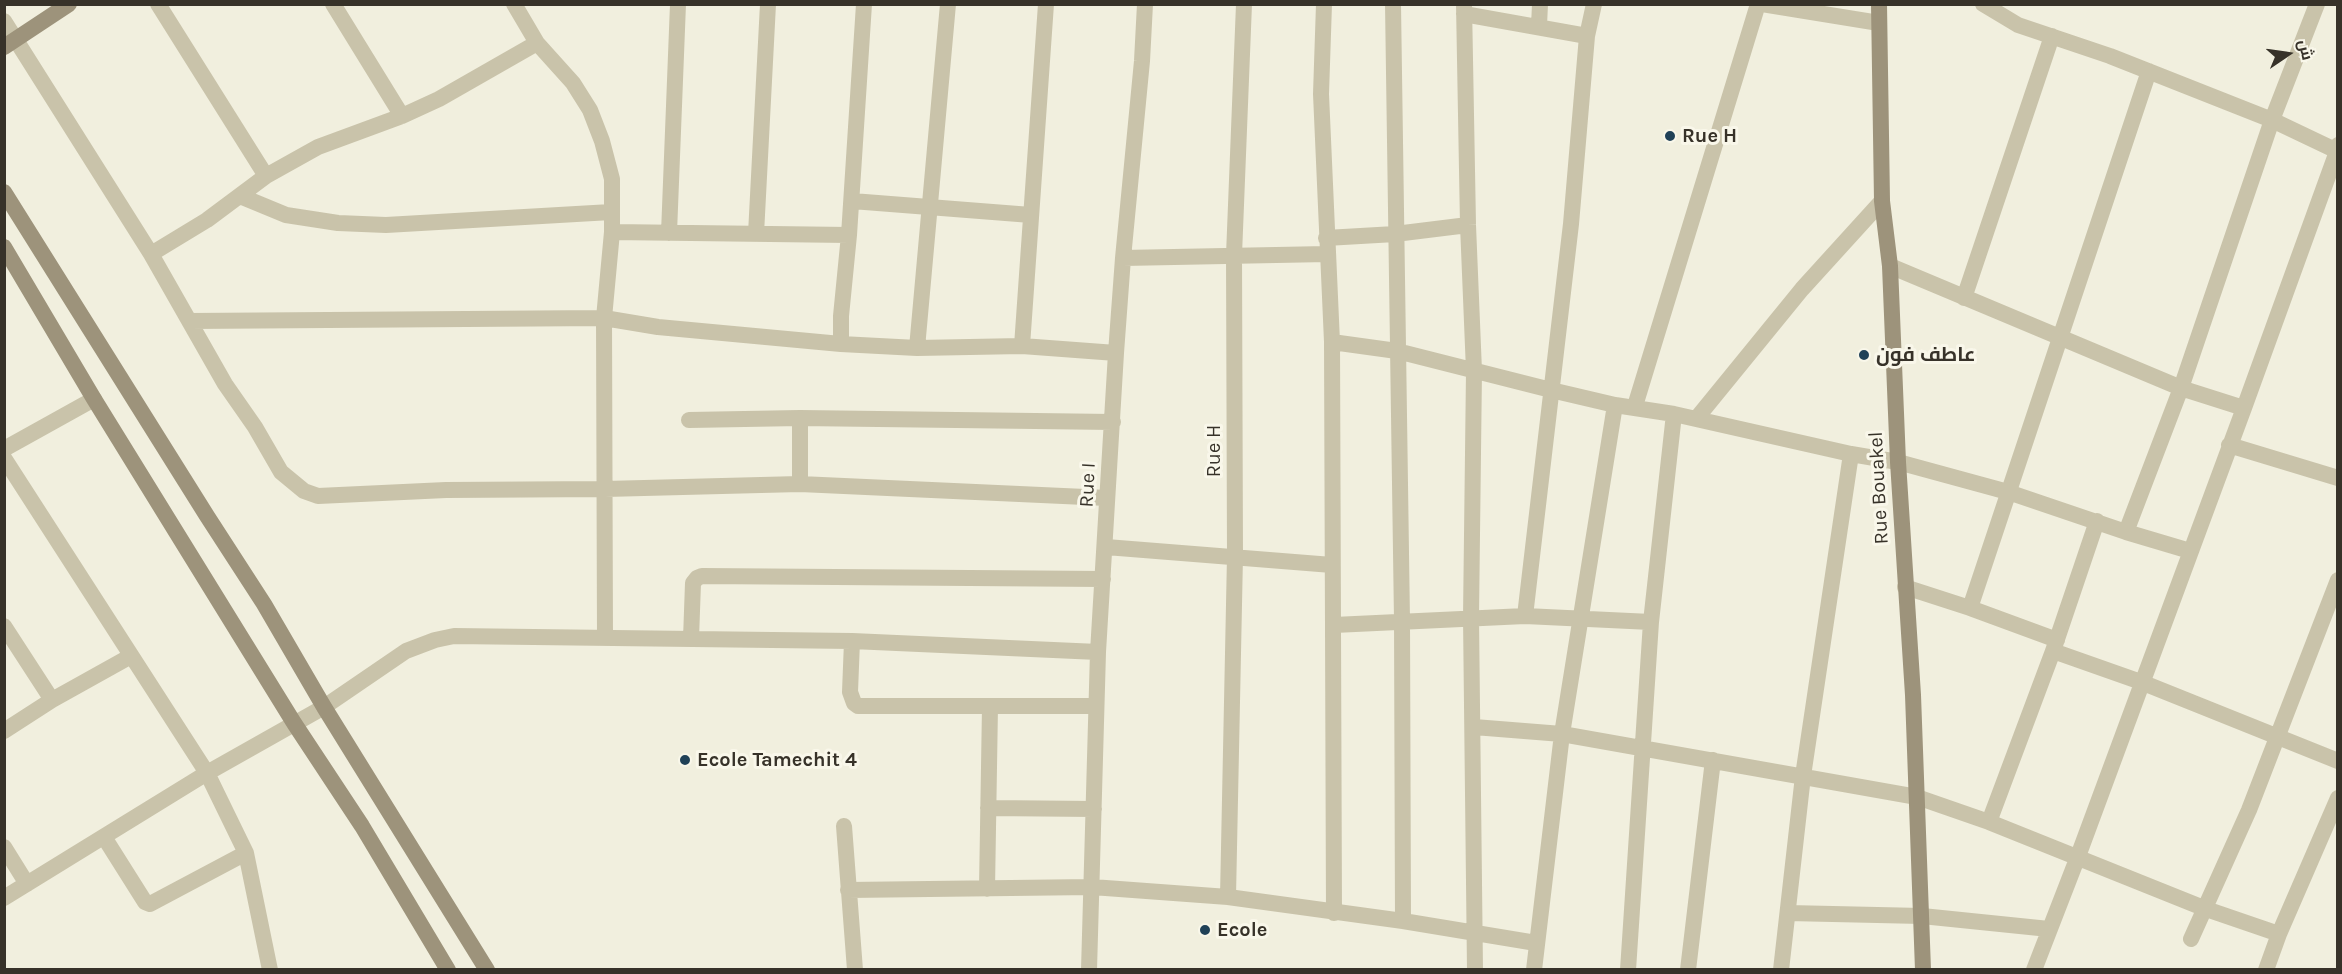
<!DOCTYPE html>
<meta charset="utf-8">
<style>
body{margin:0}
#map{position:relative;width:2342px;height:974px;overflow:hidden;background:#f1efde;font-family:Karla,Cairo,sans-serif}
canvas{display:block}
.frame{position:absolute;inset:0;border:6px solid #373229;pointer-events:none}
.north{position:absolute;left:2258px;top:24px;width:60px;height:60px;-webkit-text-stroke:4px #f9f7ea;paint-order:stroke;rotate:77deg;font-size:16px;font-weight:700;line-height:24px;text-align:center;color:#373229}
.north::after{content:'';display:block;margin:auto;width:21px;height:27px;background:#373229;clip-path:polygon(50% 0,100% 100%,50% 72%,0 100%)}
</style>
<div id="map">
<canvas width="2342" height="974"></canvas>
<div class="frame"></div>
<div class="north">ش</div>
</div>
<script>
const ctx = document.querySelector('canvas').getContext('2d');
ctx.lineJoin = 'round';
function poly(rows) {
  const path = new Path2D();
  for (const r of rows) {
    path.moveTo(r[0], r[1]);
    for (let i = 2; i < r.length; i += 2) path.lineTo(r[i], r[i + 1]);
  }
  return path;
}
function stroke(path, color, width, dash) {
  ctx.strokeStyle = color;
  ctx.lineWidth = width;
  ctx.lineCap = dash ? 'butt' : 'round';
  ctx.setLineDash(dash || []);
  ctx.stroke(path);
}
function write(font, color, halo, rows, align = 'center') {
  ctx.font = font + ' Karla,Cairo,sans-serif';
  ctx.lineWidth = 6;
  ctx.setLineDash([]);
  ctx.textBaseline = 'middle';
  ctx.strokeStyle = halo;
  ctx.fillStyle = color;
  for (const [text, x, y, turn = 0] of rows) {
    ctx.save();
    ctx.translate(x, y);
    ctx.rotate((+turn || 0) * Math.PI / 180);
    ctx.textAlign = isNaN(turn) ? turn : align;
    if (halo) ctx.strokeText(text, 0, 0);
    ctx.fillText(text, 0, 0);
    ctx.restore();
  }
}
const minor = poly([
 [158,4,266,176],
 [333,4,402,116],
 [514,4,537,43,573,83,590,110,602,141,612,179,612,232,604,318,605,638],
 [1324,4,1321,94,1332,342,1334,913],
 [1393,4,1402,620,1403,921],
 [1464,4,1468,225,1474,371,1471,617,1475,970],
 [1762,4,1879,23],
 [1983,4,2018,25,2110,56,2272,120,2335,150],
 [1464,14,1587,36],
 [4,21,151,254,225,384,255,427,281,472,304,491,318,496,446,490,605,489,800,484,1107,498],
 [1539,26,1540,4],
 [240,196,286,215,338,223,386,225,611,212],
 [852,201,1031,215],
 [612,232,849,235],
 [669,233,678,4],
 [756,234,768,4],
 [1326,238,1395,234,1468,225],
 [151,254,207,220,266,176,318,147,402,116,439,99,537,43],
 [1123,258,1327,254],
 [1890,266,2181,388,2244,408],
 [1964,298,2052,36],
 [190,321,604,318,658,327,841,344,917,348,1022,346,1116,353],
 [1332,342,1397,351,1551,390,1615,405,1674,414,1851,454,1898,462,2008,492,2126,532,2190,551],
 [841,344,841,316,849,235,864,4],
 [1022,346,1046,4],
 [917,348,948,4],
 [1635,406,1758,4],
 [1696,419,1802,289,1882,201],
 [689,420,800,418,1113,422],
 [2229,445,2338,478],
 [4,449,94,399],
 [4,458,207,773,246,853,270,970],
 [800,484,800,418],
 [2126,532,2181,388,2272,120,2317,4],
 [1106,547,1332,565],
 [1905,587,1970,608,2057,640],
 [1970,608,2149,71],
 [1525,616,1571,224,1587,36,1594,4],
 [1334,625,1525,616,1651,622],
 [4,626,52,700],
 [691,639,693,583,697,578,702,576,1103,579],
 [852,641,850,692,854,703,858,706,1095,706],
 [2053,651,2141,682,2338,761],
 [1474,727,1562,734,1917,797,1989,822,2206,909,2279,934],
 [4,731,52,700,131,656],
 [988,808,1094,809],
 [1989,822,2053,651,2097,521],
 [844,826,855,970],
 [104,837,145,902,150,904,246,853],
 [4,847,27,884],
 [987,889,990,706],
 [848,890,1092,887,1228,897,1403,921,1536,943],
 [1228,897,1235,556,1234,255,1244,4],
 [4,898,207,773,324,707,406,651,435,640,454,636,852,641,1098,652],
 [1788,913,1922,916,2049,929],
 [2191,939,2249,810,2338,580],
 [1089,970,1098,652,1116,353,1123,258,1142,61,1145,4],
 [1534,970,1562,734,1615,405],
 [1628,970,1651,622,1674,414],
 [1688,970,1713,760],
 [1781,970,1803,776,1851,454],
 [2034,970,2077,859,2244,408,2335,157,2338,145],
 [2266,970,2279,934,2338,798]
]);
const secondary = poly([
 [1879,4,1882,201,1890,266,1898,462,1913,695,1923,970],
 [4,47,69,4],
 [4,192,207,516,264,604,324,707,487,970],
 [4,247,94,399,294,723,362,826,448,970]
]);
const markers = [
 [1670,136,6,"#204157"],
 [1864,355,6,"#204157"],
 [685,760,6,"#204157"],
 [1205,930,6,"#204157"]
];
const poiNames = [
 ["Rue H",1682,136],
 ["عاطف فون",1876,355],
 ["Ecole Tamechit 4",697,760],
 ["Ecole",1217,930]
];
const streetNames = [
 ["Rue H",1214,451,-90],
 ["Rue I",1088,485,-87],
 ["Rue Bouakel",1879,488,-93]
];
stroke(minor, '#c9c3aa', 16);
stroke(secondary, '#9d937b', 16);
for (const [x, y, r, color] of markers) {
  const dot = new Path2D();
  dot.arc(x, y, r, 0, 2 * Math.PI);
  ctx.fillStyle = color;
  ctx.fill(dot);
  stroke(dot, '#f9f7ea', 2);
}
write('bold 20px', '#373229', '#f9f7ea', poiNames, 'left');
write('20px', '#373229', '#f9f7ea', streetNames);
</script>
